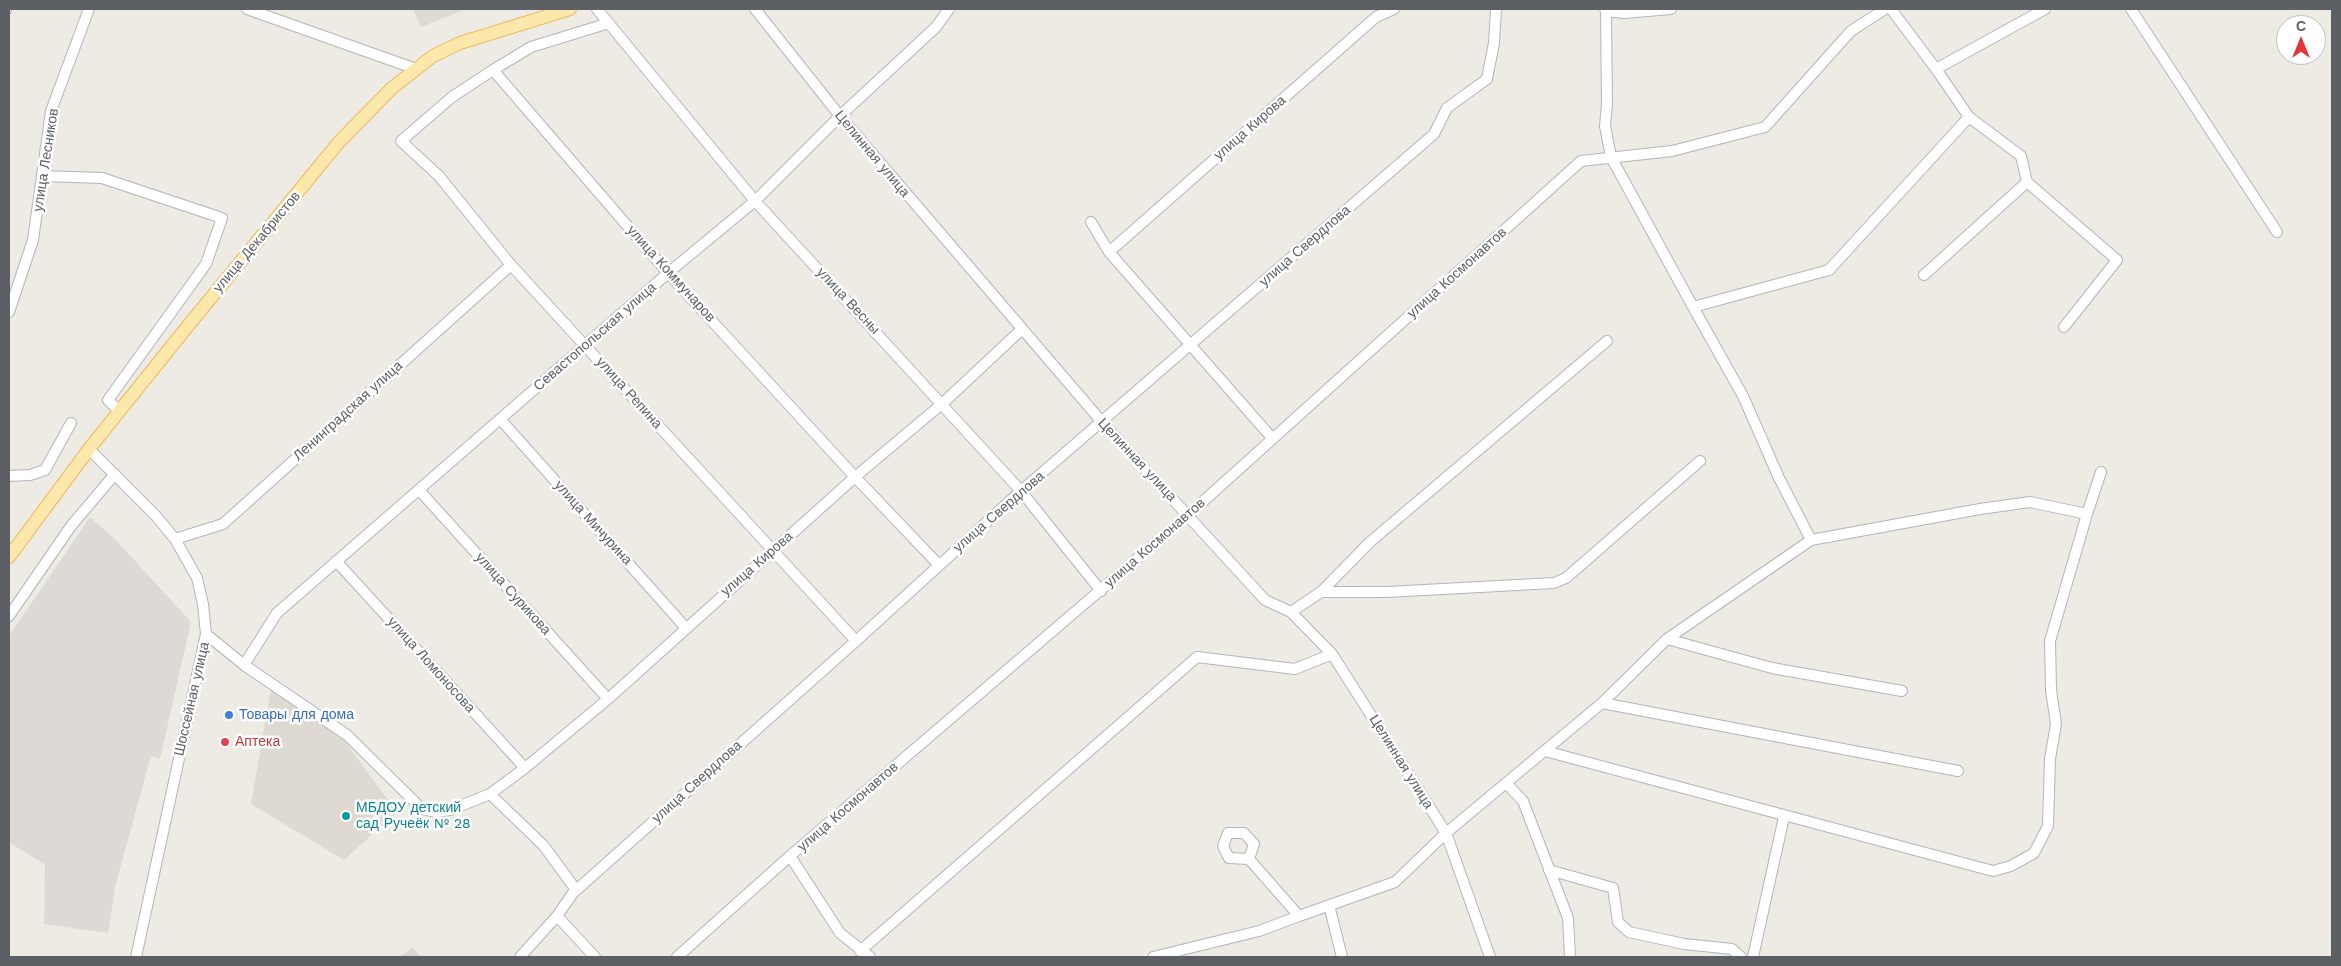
<!DOCTYPE html>
<meta charset="utf-8">
<style>
body{margin:0}
#map{position:relative;width:2341px;height:966px;overflow:hidden;background:#eeebe4;font-family:"Work Sans",sans-serif}
canvas{display:block}
.frame{position:absolute;inset:0;border:10px solid #5c6064;pointer-events:none}
.north{position:absolute;left:2276px;top:15px;width:50px;height:50px;box-sizing:border-box;background:#fff;border:1px solid #bebfc1;border-radius:50%;rotate:0deg;font-size:14px;font-weight:700;line-height:20px;text-align:center;color:#5c6064}
.north::after{content:'';display:block;margin:auto;width:18px;height:22px;background:#e33436;clip-path:polygon(50% 0,100% 100%,50% 72%,0 100%)}
</style>
<div id="map">
<canvas width="2341" height="966"></canvas>
<div class="frame"></div>
<div class="north">С</div>
</div>
<script>
const ctx = document.querySelector('canvas').getContext('2d');
ctx.lineJoin = 'round';
function paint(path, color) {
  ctx.fillStyle = color;
  ctx.fill(path, 'evenodd');
}
function poly(rows) {
  const path = new Path2D();
  for (const r of rows) {
    path.moveTo(r[0], r[1]);
    for (let i = 2; i < r.length; i += 2) path.lineTo(r[i], r[i + 1]);
  }
  return path;
}
function stroke(path, color, width, dash) {
  ctx.strokeStyle = color;
  ctx.lineWidth = width;
  ctx.lineCap = dash ? 'butt' : 'round';
  ctx.setLineDash(dash || []);
  ctx.stroke(path);
}
function write(font, color, halo, rows, align = 'center') {
  ctx.font = font + ' "Work Sans",sans-serif';
  ctx.lineWidth = 5;
  ctx.setLineDash([]);
  ctx.textBaseline = 'middle';
  ctx.strokeStyle = halo;
  ctx.fillStyle = color;
  for (const [text, x, y, turn = 0] of rows) {
    ctx.save();
    ctx.translate(x, y);
    ctx.rotate((+turn || 0) * Math.PI / 180);
    ctx.textAlign = isNaN(turn) ? turn : align;
    if (halo) ctx.strokeText(text, 0, 0);
    ctx.fillText(text, 0, 0);
    ctx.restore();
  }
}
const industrial = poly([
 [413,9,466,9,421,27],
 [90,517,115,539,191,622,160,759,151,756,116,883,108,933,44,924,45,865,9,842,9,636],
 [412,947,421,957,400,957]
]);
const education = poly([
 [271,689,340,735,397,812,344,860,251,804]
]);
const minor = poly([
 [247,9,416,69],
 [597,9,755,201,1021,491,1101,591],
 [755,9,840,116,1102,422,1265,600,1291,612,1332,654,1446,833,1490,957],
 [1605,9,1606,11,1624,13,1671,9],
 [1891,9,1936,69,1969,117,2021,156,2027,182,1924,275],
 [2131,9,2277,232],
 [1606,11,1607,104,1605,126,1611,157,1693,307,1829,270,1969,117],
 [609,23,531,47,493,70,668,273,855,477,939,565],
 [1936,69,2045,9],
 [493,70,452,97,401,141,439,176,511,265,856,641],
 [43,176,102,178,222,218,206,264,108,400,119,411],
 [2027,182,2117,260,2064,327],
 [1091,222,1109,252,1272,438],
 [1109,252,1376,17,1394,9],
 [1693,307,1743,396,1779,478,1811,540],
 [9,312,33,240,51,111,89,9],
 [501,420,685,627],
 [89,449,156,516,175,539,197,578,203,604,206,634,136,957],
 [9,476,30,475,45,470,71,423],
 [419,490,608,699],
 [175,539,223,524,511,265],
 [336,561,525,768],
 [1321,592,1387,592,1554,583,1566,578,1700,461],
 [1291,612,1321,592,1370,542,1607,341],
 [9,616,71,526,115,474],
 [206,634,244,665,347,735,422,809,436,812,450,810,490,794,544,846,576,890],
 [1667,639,1772,668,1902,691],
 [244,665,277,613,668,273,755,201,840,116,936,27,949,9],
 [1602,703,1958,771],
 [1545,751,1993,871,2011,866,2034,853,2048,826,2050,759,2056,724,2051,690,2050,641,2087,514],
 [1506,783,1523,801,1568,918,1570,957],
 [490,794,525,768,608,699,855,477,943,403,1021,330],
 [790,856,840,933,870,957],
 [1549,870,1613,888,1618,922,1629,932,1684,944,1732,949,1741,957],
 [1329,905,1342,957],
 [557,916,595,957],
 [1299,916,1395,882,1446,833,1602,703,1667,639,1811,540,1980,509,2030,502,2087,514,2101,472],
 [860,951,1197,657,1295,669,1332,654],
 [520,957,557,916,573,893,856,641,1021,491,1434,134,1447,108,1487,79,1494,43,1496,9],
 [677,957,790,856,1188,515,1581,161,1672,151,1765,127,1851,31,1885,9],
 [1153,957,1259,931,1299,916,1249,859,1229,858,1223,846,1228,833,1244,833,1254,844,1249,859],
 [1753,957,1784,817]
]);
const major = poly([
 [9,557,89,449,187,327,339,142,392,88,433,56,460,43,570,9]
]);
const rail = poly([
 [9,12,10,9]
]);
const markers = [
 [229,715,5,"#3f7fe0"],
 [225,742,5,"#e0444e"],
 [346,816,5,"#0f9aa8"]
];
const streetNames = [
 ["улица Кирова",1250,128,-41],
 ["Целинная улица",872,154,50],
 ["улица Лесников",46,160,-81],
 ["улица Декабристов",257,242,-50],
 ["улица Свердлова",1305,246,-41],
 ["улица Космонавтов",1457,273,-42],
 ["улица Коммунаров",671,274,48],
 ["улица Весны",848,301,47],
 ["Севастопольская улица",595,337,-41],
 ["улица Репина",629,393,48],
 ["Ленинградская улица",348,411,-42],
 ["Целинная улица",1137,460,47],
 ["улица Свердлова",999,512,-41],
 ["улица Мичурина",593,523,48],
 ["улица Космонавтов",1155,543,-41],
 ["улица Кирова",757,564,-41],
 ["улица Сурикова",513,594,48],
 ["улица Ломоносова",431,665,48],
 ["Шоссейная улица",192,699,-77],
 ["Целинная улица",1401,762,58],
 ["улица Свердлова",697,782,-42],
 ["улица Космонавтов",848,807,-41]
];
const shopNames = [
 ["Товары для дома",239,715]
];
const healthNames = [
 ["Аптека",235,742]
];
const cultureNames = [
 ["МБДОУ детский",356,808],
 ["сад Ручеёк № 28",356,824]
];
paint(industrial, '#dddad6');
paint(education, '#dedad2');
stroke(minor, '#b1b5b9', 12);
stroke(major, '#edb95e', 14);
stroke(minor, '#fff', 10);
stroke(major, '#fce8ab', 12);
stroke(rail, '#b2b3b4', 5);
stroke(rail, '#fff', 3, [9]);
for (const [x, y, r, color] of markers) {
  const dot = new Path2D();
  dot.arc(x, y, r, 0, 2 * Math.PI);
  ctx.fillStyle = color;
  ctx.fill(dot);
  stroke(dot, '#fff', 2);
}
write('14px', '#5c6064', '#fff', streetNames);
write('14px', '#366cbe', '#fff', shopNames, 'left');
write('14px', '#be3a42', '#fff', healthNames, 'left');
write('14px', '#0d838f', '#fff', cultureNames, 'left');
</script>
